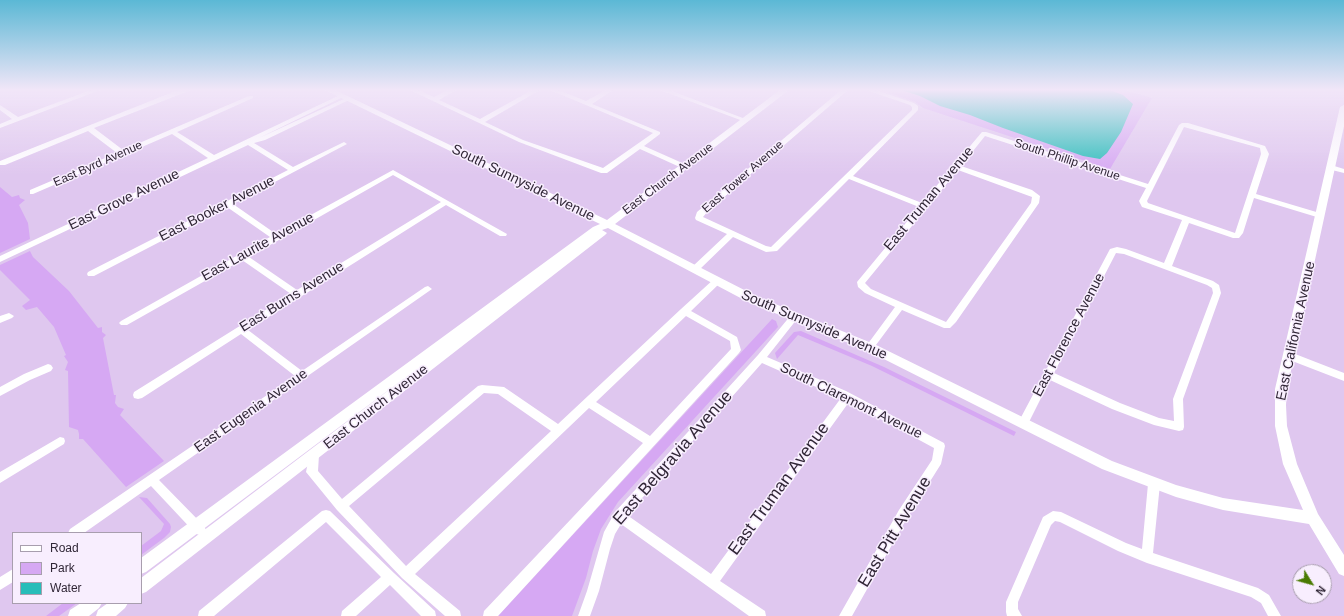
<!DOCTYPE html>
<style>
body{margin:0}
#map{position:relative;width:1344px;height:616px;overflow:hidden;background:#dfc7ef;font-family:Helvetica,sans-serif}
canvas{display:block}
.legend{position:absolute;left:12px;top:532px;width:130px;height:72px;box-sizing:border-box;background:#f8eefe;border:1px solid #a89eae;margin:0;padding:5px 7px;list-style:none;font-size:12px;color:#302636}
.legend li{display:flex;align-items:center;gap:8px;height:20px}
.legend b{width:20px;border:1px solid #a89eae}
.north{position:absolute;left:1292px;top:564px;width:40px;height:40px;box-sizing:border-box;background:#f8eefe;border:1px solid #a89eae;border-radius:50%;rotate:127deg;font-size:11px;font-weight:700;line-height:16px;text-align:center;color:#302636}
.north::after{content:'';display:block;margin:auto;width:14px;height:18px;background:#4a7b03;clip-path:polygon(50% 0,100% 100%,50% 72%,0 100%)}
</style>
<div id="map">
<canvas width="1344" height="616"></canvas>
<ul class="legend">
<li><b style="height:5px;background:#fff"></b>Road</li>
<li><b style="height:11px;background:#d6a8f3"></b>Park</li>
<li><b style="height:11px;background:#28bdb9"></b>Water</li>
</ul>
<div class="north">N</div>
</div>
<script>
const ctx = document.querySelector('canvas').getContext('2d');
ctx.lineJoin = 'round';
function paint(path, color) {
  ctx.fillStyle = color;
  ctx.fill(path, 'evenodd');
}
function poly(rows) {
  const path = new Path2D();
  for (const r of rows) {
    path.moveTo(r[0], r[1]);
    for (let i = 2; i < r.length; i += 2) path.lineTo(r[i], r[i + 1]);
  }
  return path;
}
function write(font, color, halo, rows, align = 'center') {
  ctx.font = font + ' Helvetica,sans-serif';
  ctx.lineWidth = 3;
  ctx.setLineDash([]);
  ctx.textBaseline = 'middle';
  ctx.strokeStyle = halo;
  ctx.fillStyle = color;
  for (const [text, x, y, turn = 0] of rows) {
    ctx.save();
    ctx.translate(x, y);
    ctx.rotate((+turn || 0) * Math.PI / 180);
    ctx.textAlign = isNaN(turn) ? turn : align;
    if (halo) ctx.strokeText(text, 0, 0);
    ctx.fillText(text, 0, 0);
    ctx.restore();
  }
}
const green = poly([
 [880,90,1125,90,1152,98,1110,169,923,108,915,102],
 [0,187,12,197,19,195,20,198,25,200,19,205,28,223,30,239,0,253],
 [30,251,33,257,69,291,98,328,102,327,102,332,106,335,103,338,114,395,116,395,115,403,118,407,124,409,120,415,164,461,126,487,83,439,79,439,79,434,78,430,69,427,68,371,65,370,68,362,64,356,66,355,54,327,37,307,26,310,22,306,30,300,0,270,0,265],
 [772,319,776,321,778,327,618,502,601,529,593,551,586,578,572,616,498,616],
 [801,331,884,367,1016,432,1014,436,872,366,798,335,777,359,775,353,794,332],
 [139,497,147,498,170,524,171,527,170,532,164,538,141,555,141,546,161,531,164,524],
 [63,603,77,603,59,616,46,616]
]);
const water = poly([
 [901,90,1110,90,1123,95,1133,104,1121,132,1107,153,1100,159,1083,156,1003,128,970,115,940,106,920,96]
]);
const minor = poly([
 [91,90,100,90,0,128,0,124,12,119,0,110,0,105,18,117,91,90],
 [178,90,191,90,94,128,123,150,249,96,253,96,253,98,177,132,214,155,340,95,345,96,259,138,346,98,351,99,265,140,254,143,293,167,342,143,344,142,347,144,233,204,276,234,393,170,507,234,506,236,500,236,446,205,248,330,302,371,425,287,428,286,432,289,159,480,204,526,206,530,204,534,200,535,196,534,151,486,84,533,68,533,70,529,295,376,241,334,142,398,138,399,134,398,133,395,134,392,291,294,242,260,127,325,121,325,119,323,121,321,270,237,227,207,94,276,88,276,87,274,88,272,288,170,248,145,0,262,0,256,208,158,172,134,33,194,30,194,30,190,117,153,88,131,5,165,0,165,0,161,178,90],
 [393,175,441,202,297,290,249,257,393,175],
 [410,90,418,90,434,97,448,90,456,90,439,100,480,119,532,90,540,90,485,122,523,140,603,168,653,133,550,90,558,90,586,101,606,90,613,90,592,104,660,132,660,134,644,146,689,166,685,168,682,168,640,149,607,173,601,173,519,142,410,90],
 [660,90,669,90,748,120,747,121,743,121,660,90],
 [841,90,848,90,708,211,703,217,766,246,771,247,912,110,912,107,910,105,866,90,875,90,914,103,918,106,918,110,853,176,922,203,982,132,986,132,1148,184,1179,125,1182,123,1188,123,1265,146,1269,154,1256,194,1323,214,1324,216,1320,218,1254,198,1243,233,1239,238,1233,238,1189,223,1172,266,1213,281,1219,285,1221,293,1183,399,1184,427,1183,430,1179,431,1154,425,1112,409,1050,380,1027,426,1023,427,1019,426,1018,423,1110,249,1117,247,1126,249,1164,263,1182,220,1142,207,1139,201,1146,188,985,136,961,166,1032,190,1040,196,1039,203,956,322,950,328,944,328,902,310,873,349,867,349,865,347,867,345,895,307,865,293,858,287,857,282,919,207,849,179,777,251,766,252,733,237,698,271,692,271,691,269,692,267,727,234,696,220,695,218,697,212,841,90],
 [1184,127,1260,148,1261,154,1235,233,1148,203,1147,201,1184,127],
 [958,170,1032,197,1031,203,946,322,871,289,865,283,958,170],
 [1116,253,1124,254,1207,285,1212,288,1213,293,1173,399,1174,421,1159,418,1120,403,1054,373,1116,253],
 [1328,165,1331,165,1344,169,1344,173,1328,169,1328,165],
 [717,278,720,279,721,281,720,283,691,311,737,337,741,350,739,353,498,616,483,616,484,611,643,443,589,408,415,574,460,611,461,616,445,616,402,578,337,510,306,472,310,452,314,450,318,452,319,455,318,471,342,499,478,386,482,385,504,387,558,424,681,309,714,279,717,278],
 [686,316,730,341,731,349,650,436,596,402,686,316],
 [484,393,498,394,551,431,406,566,349,506,484,393],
 [9,313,14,316,12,318,0,323,0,316,9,313],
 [794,314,799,317,797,319,767,357,846,391,944,443,945,446,941,464,907,518,852,616,839,616,899,510,932,460,934,448,849,402,720,581,765,611,766,616,749,616,621,524,615,534,610,549,599,591,590,616,578,616,587,591,604,532,615,512,758,355,791,315,794,314],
 [762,363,841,398,711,574,627,515,762,363],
 [1290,352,1344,373,1344,381,1287,359,1285,356,1287,353,1290,352],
 [48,364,51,365,53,368,51,371,30,380,0,396,0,387,24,374,48,364],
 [60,437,64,438,65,441,64,444,0,483,0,472,60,437],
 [1154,479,1158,481,1160,484,1153,553,1258,588,1269,595,1281,616,1268,616,1261,603,1251,597,1147,563,1118,551,1060,522,1055,521,1051,525,1018,602,1018,609,1022,616,1007,616,1006,612,1006,602,1043,517,1053,511,1061,512,1126,543,1142,549,1148,484,1150,481,1154,479],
 [326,510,330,511,394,573,435,611,436,616,421,616,390,585,356,616,341,616,342,611,381,577,326,522,214,616,198,616,199,611,322,511,326,510],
 [13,569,13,582,0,590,0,577,13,569]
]);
const tertiary = poly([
 [325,90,335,90,607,220,780,90,789,90,615,224,758,297,874,344,1112,461,1176,485,1223,498,1303,510,1283,464,1275,426,1275,389,1340,107,1344,105,1344,126,1287,389,1286,405,1287,426,1297,464,1318,514,1344,555,1344,576,1339,574,1309,524,1223,510,1176,497,1102,469,866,350,750,303,608,228,602,230,607,233,605,235,146,592,141,594,141,578,418,368,146,572,141,574,141,558,593,227,600,224,325,90],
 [81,603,102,603,99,608,89,616,68,616,70,610,81,603],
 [108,603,128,603,125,608,116,616,96,616,98,610,108,603]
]);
const farStreetnames = [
 ["South Phillip Avenue",1067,160,18],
 ["East Byrd Avenue",98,164,-24],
 ["East Tower Avenue",743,177,-41],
 ["East Church Avenue",668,179,-37]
];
const streetNames = [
 ["South Sunnyside Avenue",523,183,26],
 ["East Truman Avenue",929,199,-50],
 ["East Grove Avenue",124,200,-26],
 ["East Booker Avenue",217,209,-27],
 ["East Laurite Avenue",258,247,-29],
 ["East Burns Avenue",292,297,-32],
 ["South Sunnyside Avenue",814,325,23],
 ["East California Avenue",1296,331,-78],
 ["East Florence Avenue",1069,335,-62],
 ["South Claremont Avenue",851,401,26],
 ["East Church Avenue",376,407,-38],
 ["East Eugenia Avenue",251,411,-35]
];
const nearStreetnames = [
 ["East Belgravia Avenue",673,458,-49],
 ["East Truman Avenue",779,489,-54],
 ["East Pitt Avenue",895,532,-59]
];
paint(green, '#d6a8f3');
paint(water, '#28bdb9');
paint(minor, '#fff');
paint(tertiary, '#fff');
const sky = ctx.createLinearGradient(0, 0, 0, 176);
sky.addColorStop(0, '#5bb8d5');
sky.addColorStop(0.51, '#f1e6f8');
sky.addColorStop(1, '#f1e6f800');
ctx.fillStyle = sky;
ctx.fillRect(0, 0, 1344, 176);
write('12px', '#302636', '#f8eefe', farStreetnames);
write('14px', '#302636', '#f8eefe', streetNames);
write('17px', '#302636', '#f8eefe', nearStreetnames);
</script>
